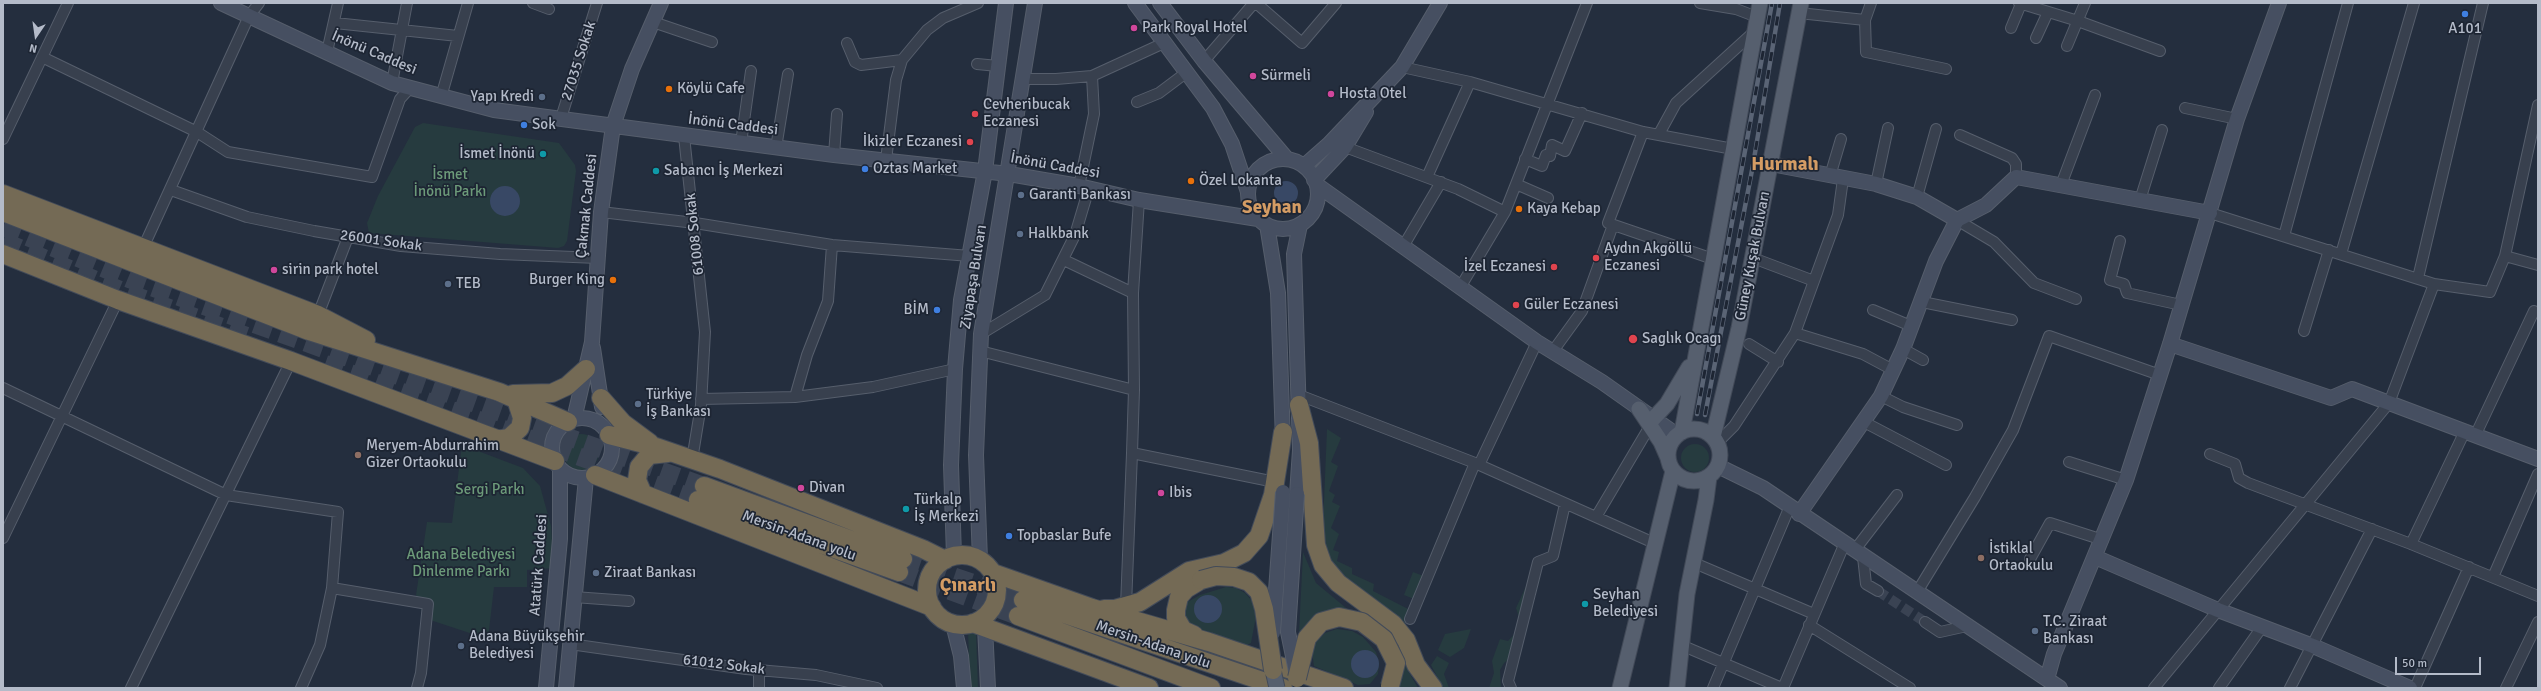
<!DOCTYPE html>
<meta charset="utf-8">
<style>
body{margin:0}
#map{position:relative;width:2541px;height:691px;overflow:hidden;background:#242e3e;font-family:Signika,sans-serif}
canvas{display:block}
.frame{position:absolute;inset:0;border:4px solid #b4bbc9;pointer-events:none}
.north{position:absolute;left:16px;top:16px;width:40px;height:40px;-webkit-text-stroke:3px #1d2533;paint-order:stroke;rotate:193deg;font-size:11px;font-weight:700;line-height:16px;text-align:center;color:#b4bbc9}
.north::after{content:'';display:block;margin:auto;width:14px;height:18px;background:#b4bbc9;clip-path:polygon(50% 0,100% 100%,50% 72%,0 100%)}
.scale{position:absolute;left:2395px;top:657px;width:86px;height:18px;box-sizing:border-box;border:2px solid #b4bbc9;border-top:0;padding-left:5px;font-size:12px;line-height:14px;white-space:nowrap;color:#b4bbc9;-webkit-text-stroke:3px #1d2533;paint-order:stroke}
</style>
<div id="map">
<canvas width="2541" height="691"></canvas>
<div class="frame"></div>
<div class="north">N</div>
<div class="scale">50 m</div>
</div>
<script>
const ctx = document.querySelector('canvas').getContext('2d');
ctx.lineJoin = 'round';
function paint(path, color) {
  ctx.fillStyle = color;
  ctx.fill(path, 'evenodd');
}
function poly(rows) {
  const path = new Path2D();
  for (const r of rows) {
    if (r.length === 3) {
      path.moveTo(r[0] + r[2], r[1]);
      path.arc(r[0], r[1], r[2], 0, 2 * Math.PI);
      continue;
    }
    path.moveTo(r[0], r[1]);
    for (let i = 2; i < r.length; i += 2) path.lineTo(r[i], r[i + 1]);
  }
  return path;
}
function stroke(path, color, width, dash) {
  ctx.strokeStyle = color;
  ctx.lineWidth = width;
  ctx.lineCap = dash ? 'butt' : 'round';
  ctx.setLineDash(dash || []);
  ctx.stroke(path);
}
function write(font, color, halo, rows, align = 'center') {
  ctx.font = font + ' Signika,sans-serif';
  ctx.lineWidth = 3.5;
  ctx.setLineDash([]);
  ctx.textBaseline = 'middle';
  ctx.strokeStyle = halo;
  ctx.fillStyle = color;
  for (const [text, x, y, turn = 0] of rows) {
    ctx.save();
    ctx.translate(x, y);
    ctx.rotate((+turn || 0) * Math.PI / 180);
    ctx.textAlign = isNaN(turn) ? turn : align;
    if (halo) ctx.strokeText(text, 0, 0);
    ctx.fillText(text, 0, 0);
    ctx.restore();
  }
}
const green = poly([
 [423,123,559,143,575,165,576,171,567,241,564,246,558,248,369,233,367,223,378,196,415,127],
 [1327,429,1341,438,1331,462,1338,466,1329,491,1335,495,1332,502,1340,506,1331,528,1339,534,1333,550,1339,552,1337,561,1352,568,1352,574,1374,584,1373,591,1412,611,1403,628,1345,583,1322,549],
 [581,452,18],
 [1695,458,14],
 [462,445,523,468,540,486,551,526,554,568,527,570,527,587,494,587,488,639,424,618,416,595,427,522,452,523],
 [1303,552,1316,583,1351,612,1320,614,1299,633],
 [1533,571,1540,580,1527,622,1512,657,1504,663,1500,670,1501,688,1489,688,1494,673,1492,661,1500,639,1508,641,1517,631,1520,621,1516,608],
 [1413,572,1429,578,1419,601,1404,595],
 [1226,587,1236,588,1245,593,1254,603,1256,616,1251,643,1247,645,1186,628,1184,604,1200,595],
 [1337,629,1352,631,1363,637,1376,652,1379,663,1378,674,1370,684,1358,685,1314,666,1312,652,1316,642,1325,633],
 [1471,629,1464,648,1450,657,1438,650,1445,634],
 [968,630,976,631,978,688,970,688],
 [1399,655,1418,688,1397,688],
 [1437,656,1449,663,1444,674,1449,688,1443,688,1431,665]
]);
const water = poly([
 [1286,193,12],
 [505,201,15],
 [1208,609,14],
 [1365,664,14]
]);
const streetTunnel = poly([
 [1878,591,1925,622]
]);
const highwayTunnel = poly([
 [3,227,129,279,704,486],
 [3,241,125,292,250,337],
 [325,364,698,500],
 [903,559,1023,600],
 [899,572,1018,616]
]);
const street = poly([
 [533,3,549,9],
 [1256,3,1302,43,1336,3],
 [1700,3,1736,9,1757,17],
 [1871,3,1865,20,1866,52,1946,69],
 [2019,3,2078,21,2160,51],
 [1799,13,1865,20],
 [653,22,712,42],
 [335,23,458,36],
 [2011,28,2021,4],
 [2036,38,2048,12],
 [847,43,855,62,861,65,902,60],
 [2067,46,2085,3],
 [327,52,338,3],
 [42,57,197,132,228,152,372,177,400,99,410,88],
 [1204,61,1254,3],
 [977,64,998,66],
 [1402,67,1470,82,1643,132,1733,149],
 [1021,79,1056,79,1092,76],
 [392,83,407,3],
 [441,97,468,3],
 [1137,102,1159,93,1187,72],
 [2185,108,2237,119],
 [561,118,597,3],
 [1643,132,1608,223,1713,259],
 [1659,134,1676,103,1755,31],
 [1960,135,2012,158,2016,164,2016,177],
 [684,136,705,332,701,405,692,460],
 [3,139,68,3],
 [741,143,751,71],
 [1345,147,1458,189,1505,212],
 [776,148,788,74],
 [834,155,837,114],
 [1525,159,1542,166,1546,155,1550,156,1552,145,1565,151,1582,113],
 [886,160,896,80,902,60,927,30,943,18,978,3],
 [1830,176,1841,139],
 [1427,177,1470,82],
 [1516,184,1548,198],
 [1876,184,1888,128],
 [2061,185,2095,95],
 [1079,186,1094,114,1092,76,1166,42],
 [171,190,247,217,314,231,401,246,500,254,598,258],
 [1917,197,1936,129],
 [2140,200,2162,130],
 [601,212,695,223,832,245,970,256],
 [2210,213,2434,284,2490,292,2505,256,2538,105],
 [1957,220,1994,242,2034,283,2076,299],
 [2284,236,2348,3],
 [2120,241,2110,280,2124,284,2127,293,2181,305],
 [1404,245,1441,182],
 [143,248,249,16,259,3],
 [2341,254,2414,3],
 [2505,256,2538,265],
 [1753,258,1814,281],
 [1064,260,1133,293],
 [2418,278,2483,3],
 [1461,286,1505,212,1587,3],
 [1922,302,2012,320],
 [1873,310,1911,326],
 [318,315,348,237],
 [2304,331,2329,250],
 [1795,333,1863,354,1893,370],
 [981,334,1045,295,1075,235,1089,188],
 [1749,344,1778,362],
 [1903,349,1923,360],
 [980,351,1134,390,1133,293,1139,200],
 [1553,351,1582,311,1613,225],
 [3,388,226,495,338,512,332,588,320,645,301,688],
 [1299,395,1475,463],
 [1881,396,1903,407,1957,425],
 [795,397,807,355,828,301,832,245],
 [701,399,795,397,873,387,955,369],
 [1864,422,1946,465],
 [2475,436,2534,311],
 [1717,443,1734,426,1795,333,1838,215,1843,179],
 [1132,453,1134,390],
 [2210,454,2235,464,2239,478,2248,483,2411,544,2538,596],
 [2069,462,2126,480],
 [1479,465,1537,342],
 [1596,517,1650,426],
 [3,538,118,300],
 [2411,544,2465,431],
 [1854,551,1897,495],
 [1863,557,1866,584,1878,591],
 [2030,559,2050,523,2103,540],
 [1692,562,1814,614],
 [2493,577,2538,474],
 [332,588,428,604,421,673,417,688],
 [1917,592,1975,497,2013,430,2049,336,2160,375],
 [574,597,629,601],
 [1126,606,1132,453,1275,482],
 [1410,619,1475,463,1654,543],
 [1925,622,1940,632,1967,626],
 [1809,625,1910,688],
 [570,644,746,669,816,675,877,688],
 [1681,645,1782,688],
 [131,688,291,361],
 [759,688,759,670],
 [1511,688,1508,681,1538,562,1553,556,1565,504],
 [1713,688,1790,506],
 [1783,688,1844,545],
 [2154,688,2389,403,2434,284],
 [2219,688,2262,627],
 [2290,688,2372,529],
 [2415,688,2469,567],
 [2506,688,2538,622]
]);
const secondary = poly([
 [221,3,392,83,494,110,834,155,1009,174,1079,186,1139,200,1258,219],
 [1135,3,1213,108,1232,144,1248,192],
 [1160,3,1204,61,1287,159],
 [1283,194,35],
 [1771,164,1876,184,1917,197,1957,220],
 [1304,166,1329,144,1402,67,1440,3],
 [1314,180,1345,147,1366,112],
 [1317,185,1537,342,1602,382,1677,435],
 [1267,225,1278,293,1283,442],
 [2170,344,2331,398,2352,389,2538,459],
 [593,348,602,407],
 [582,448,30],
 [574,419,592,342,601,212,613,126,632,69,661,3],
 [1718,466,1763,488,2060,688],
 [1297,494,1300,450,1294,254,1300,225],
 [1799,514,1881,396,1903,349,1936,261,1957,220,1986,205,2016,177,2210,213],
 [954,556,951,465,955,369,961,300,985,171,1006,3],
 [2095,557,2218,610,2313,646,2410,688],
 [980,560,976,455,981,334,1035,3],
 [987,615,985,627,988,688],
 [953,624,961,656,964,688],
 [2047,679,2054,654,2126,480,2170,344,2237,119,2279,3],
 [546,688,560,539,560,469],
 [566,688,586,478]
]);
const primary = poly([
 [1639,409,1661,442,1668,458],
 [1653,419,1667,404,1689,367],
 [1694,455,26],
 [1682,432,1760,3],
 [1713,437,1739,328,1801,3],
 [1620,688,1673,471],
 [1677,688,1687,594,1706,500,1709,477]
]);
const highway = poly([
 [3,194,318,315,366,340],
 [3,212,309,331,499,392,568,422],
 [3,254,118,300,291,361,555,461],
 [513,394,552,393,567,386,586,369],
 [601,398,623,423,650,443],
 [1299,405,1309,443,1316,545,1323,565,1338,583,1393,624,1406,640,1416,665,1433,688],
 [609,435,656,447,720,469,923,549,945,560],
 [496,440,509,438,520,428,522,418,516,399],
 [595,475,932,607],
 [704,486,903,559],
 [643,494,637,480,639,467,649,455,668,453],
 [698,500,899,572],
 [962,590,35],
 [993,573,1092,608,1209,642,1344,688],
 [1023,600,1283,688],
 [1104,609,1115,609,1140,602,1189,571,1224,563,1244,553,1259,536,1273,495,1283,432],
 [1018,616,1211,688],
 [973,623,1149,688],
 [1194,635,1183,630,1176,618,1176,610,1179,597,1186,589,1201,580]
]);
const rail = poly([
 [1697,414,1772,3],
 [1705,415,1753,165,1780,3]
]);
const secondaryBridge = poly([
 [1273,633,1283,492],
 [1297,676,1288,632,1297,494]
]);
const primaryBridge = poly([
 [1273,670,1277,688]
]);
const highwayBridge = poly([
 [1201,580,1216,576,1234,577,1249,582,1259,592,1264,609,1273,670],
 [1297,678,1307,638,1321,622,1339,617,1362,622,1384,639,1396,663,1390,686]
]);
const markers = [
 [2465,14,4,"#3f7fe0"],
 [1134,28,4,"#d1479c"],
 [1253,76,4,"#d1479c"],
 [669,89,4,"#e8710a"],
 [1331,94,4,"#d1479c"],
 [542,97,4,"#5c6f8a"],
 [975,114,4,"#e0444e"],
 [524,125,4,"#3f7fe0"],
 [970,142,4,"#e0444e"],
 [543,154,4,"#0f9aa8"],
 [865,169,4,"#3f7fe0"],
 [656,171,4,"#0f9aa8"],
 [1191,181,4,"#e8710a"],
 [1021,195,4,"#5c6f8a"],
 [1519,209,4,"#e8710a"],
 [1020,234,4,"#5c6f8a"],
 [1596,258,4,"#e0444e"],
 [1554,267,4,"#e0444e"],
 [274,270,4,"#d1479c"],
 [613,280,4,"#e8710a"],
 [448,284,4,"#5c6f8a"],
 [1516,305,4,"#e0444e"],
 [937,310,4,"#3f7fe0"],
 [1633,339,5,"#e0444e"],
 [638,404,4,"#5c6f8a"],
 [358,455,4,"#8d6e63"],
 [801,488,4,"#d1479c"],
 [1161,493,4,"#d1479c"],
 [906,509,4,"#0f9aa8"],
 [1009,536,4,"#3f7fe0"],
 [1981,558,4,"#8d6e63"],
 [596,573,4,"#5c6f8a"],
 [1585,604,4,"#0f9aa8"],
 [2035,631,4,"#5c6f8a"],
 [461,646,4,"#5c6f8a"]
];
const poiNames = [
 ["Park Royal Hotel",1142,28],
 ["A101",2465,29,"center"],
 ["Sürmeli",1261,76],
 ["Köylü Cafe",677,89],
 ["Hosta Otel",1339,94],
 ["Yapı Kredi",534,97,"right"],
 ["Cevheribucak",983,105],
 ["Eczanesi",983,122],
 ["Sok",532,125],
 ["İkizler Eczanesi",962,142,"right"],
 ["İsmet İnönü",535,154,"right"],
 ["Oztas Market",873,169],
 ["Sabancı İş Merkezi",664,171],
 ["Özel Lokanta",1199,181],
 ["Garanti Bankası",1029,195],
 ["Kaya Kebap",1527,209],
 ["Halkbank",1028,234],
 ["Aydın Akgöllü",1604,249],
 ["Eczanesi",1604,266],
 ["İzel Eczanesi",1546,267,"right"],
 ["sirin park hotel",282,270],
 ["Burger King",605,280,"right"],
 ["TEB",456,284],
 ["Güler Eczanesi",1524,305],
 ["BİM",929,310,"right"],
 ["Saglık Ocagı",1642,339],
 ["Türkiye",646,395],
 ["İş Bankası",646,412],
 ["Meryem-Abdurrahim",366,446],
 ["Gizer Ortaokulu",366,463],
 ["Divan",809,488],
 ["Ibis",1169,493],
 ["Türkalp",914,500],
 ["İş Merkezi",914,517],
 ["Topbaslar Bufe",1017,536],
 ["İstiklal",1989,549],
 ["Ortaokulu",1989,566],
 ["Ziraat Bankası",604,573],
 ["Seyhan",1593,595],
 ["Belediyesi",1593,612],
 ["T.C. Ziraat",2043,622],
 ["Bankası",2043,639],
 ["Adana Büyükşehir",469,637],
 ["Belediyesi",469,654]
];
const streetNames = [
 ["İnönü Caddesi",374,53,23],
 ["27035 Sokak",579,61,-72],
 ["İnönü Caddesi",733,125,7],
 ["İnönü Caddesi",1055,166,10],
 ["Çakmak Caddesi",587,206,-84],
 ["61008 Sokak",695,234,-96],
 ["26001 Sokak",381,241,8],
 ["Güney Kuşak Bulvarı",1753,256,-79],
 ["Ziyapaşa Bulvarı",974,277,-81],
 ["Mersin-Adana yolu",799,536,20],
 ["Atatürk Caddesi",539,565,-86],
 ["Mersin-Adana yolu",1153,645,19],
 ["61012 Sokak",724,665,7]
];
const parkNames = [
 ["İsmet",450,175],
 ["İnönü Parkı",450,192],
 ["Sergi Parkı",490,490],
 ["Adana Belediyesi",461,555],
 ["Dinlenme Parkı",461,572]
];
const districtNames = [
 ["Hurmalı",1785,165],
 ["Seyhan",1272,208],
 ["Çınarlı",968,586]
];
paint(green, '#263b3f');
paint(water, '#384865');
stroke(streetTunnel, '#3a4353', 10, [10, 5]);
stroke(highwayTunnel, '#3a4353', 18, [18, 9]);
stroke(street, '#565e6c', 12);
stroke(secondary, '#565e6c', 16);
stroke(primary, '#414957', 17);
stroke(highway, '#434b59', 20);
stroke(street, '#38404e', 10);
stroke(secondary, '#464f61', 14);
stroke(primary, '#565f6e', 15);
stroke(highway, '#746a55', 18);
stroke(rail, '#5a6475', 4.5);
stroke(rail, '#1d2533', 3, [9]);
stroke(secondaryBridge, '#565e6c', 16, []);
stroke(primaryBridge, '#414957', 17, []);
stroke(highwayBridge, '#434b59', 20, []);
stroke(secondaryBridge, '#464f61', 14);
stroke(primaryBridge, '#565f6e', 15);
stroke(highwayBridge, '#746a55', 18);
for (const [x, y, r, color] of markers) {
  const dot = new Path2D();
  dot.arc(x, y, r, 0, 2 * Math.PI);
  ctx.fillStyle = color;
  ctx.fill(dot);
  stroke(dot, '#1d2533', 1.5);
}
write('15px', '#b4bbc9', '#1d2533', poiNames, 'left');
write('15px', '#b4bbc9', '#1d2533', streetNames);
write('15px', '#6c9a79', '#1d2533', parkNames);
write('bold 19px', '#d49c64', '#1d2533', districtNames);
</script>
